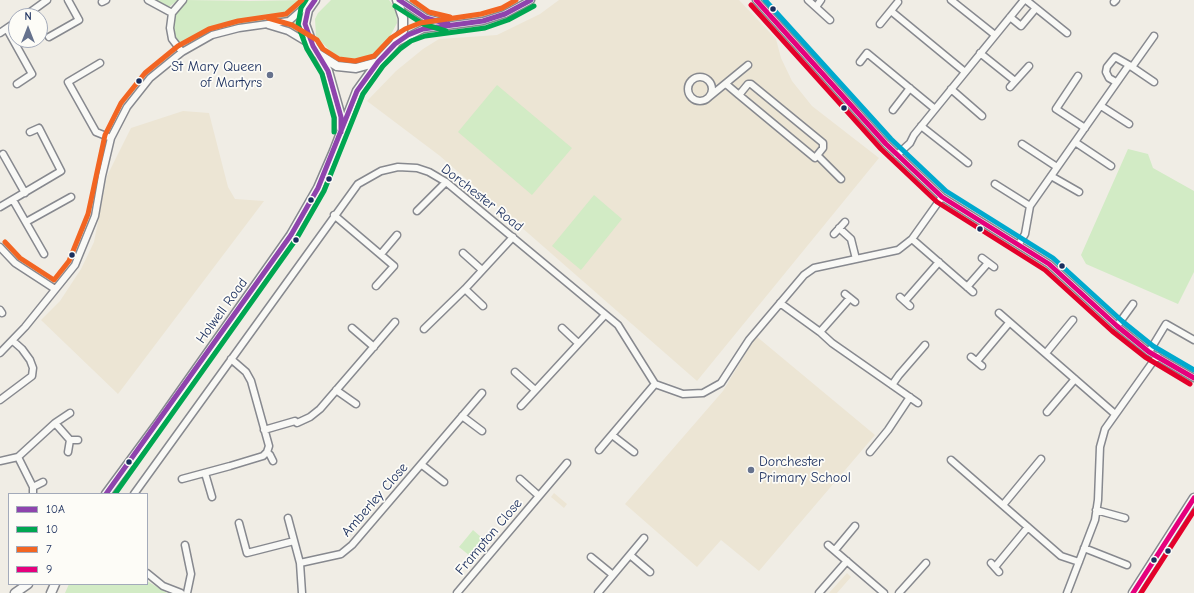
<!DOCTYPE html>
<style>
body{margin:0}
#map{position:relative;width:1194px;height:593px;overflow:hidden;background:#f0ede5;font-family:"Comic Neue",sans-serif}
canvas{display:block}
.legend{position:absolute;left:8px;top:493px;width:140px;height:92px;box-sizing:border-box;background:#fdfcf7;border:1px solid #a3aaba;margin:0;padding:5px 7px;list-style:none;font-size:12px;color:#1b2f5e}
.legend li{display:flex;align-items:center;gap:8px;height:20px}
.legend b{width:20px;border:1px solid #a3aaba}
.north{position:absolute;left:8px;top:8px;width:40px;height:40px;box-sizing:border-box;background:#fdfcf7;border:1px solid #a3aaba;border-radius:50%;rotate:0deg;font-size:11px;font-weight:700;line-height:16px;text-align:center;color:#1b2f5e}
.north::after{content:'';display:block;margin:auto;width:14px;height:18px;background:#66728d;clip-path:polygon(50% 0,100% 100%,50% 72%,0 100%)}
</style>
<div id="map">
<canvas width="1194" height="593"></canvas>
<ul class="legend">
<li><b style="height:5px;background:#8e44ad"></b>10A</li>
<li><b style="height:5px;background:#00a651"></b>10</li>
<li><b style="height:5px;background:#f26522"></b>7</li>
<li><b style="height:5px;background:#e5007d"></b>9</li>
</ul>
<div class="north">N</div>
</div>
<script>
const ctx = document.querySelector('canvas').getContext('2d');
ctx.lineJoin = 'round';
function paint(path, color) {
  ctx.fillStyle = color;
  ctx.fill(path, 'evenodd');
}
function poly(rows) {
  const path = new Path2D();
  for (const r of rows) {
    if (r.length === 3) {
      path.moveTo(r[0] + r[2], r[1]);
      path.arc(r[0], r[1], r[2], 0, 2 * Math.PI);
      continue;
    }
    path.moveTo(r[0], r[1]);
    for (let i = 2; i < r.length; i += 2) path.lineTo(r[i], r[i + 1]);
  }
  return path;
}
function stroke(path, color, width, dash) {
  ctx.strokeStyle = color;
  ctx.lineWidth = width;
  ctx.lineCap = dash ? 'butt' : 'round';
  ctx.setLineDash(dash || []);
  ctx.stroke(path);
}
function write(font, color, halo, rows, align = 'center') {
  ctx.font = font + ' "Comic Neue",sans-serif';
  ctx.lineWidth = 3.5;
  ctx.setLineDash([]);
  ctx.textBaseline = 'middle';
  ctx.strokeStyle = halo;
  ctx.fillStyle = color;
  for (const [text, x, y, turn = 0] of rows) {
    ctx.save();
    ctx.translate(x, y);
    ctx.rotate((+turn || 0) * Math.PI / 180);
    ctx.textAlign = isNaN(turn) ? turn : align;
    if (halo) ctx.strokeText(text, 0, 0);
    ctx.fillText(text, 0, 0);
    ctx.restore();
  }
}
const built = poly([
 [559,0,739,0,776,39,781,58,792,81,812,106,879,158,697,381,440,156,367,101,396,71,423,49,439,39,497,35,540,14],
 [183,111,209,113,228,187,235,199,264,201,118,394,41,320,60,301,81,269,94,242,107,176,131,128],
 [756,336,875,435,759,571,721,540,697,567,625,504,723,391],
 [554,493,567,504,564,508,551,497],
 [847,573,851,577,837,593,829,593]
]);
const green = poly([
 [153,0,178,0,169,7],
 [186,0,250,1,306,0,285,19,230,27,214,32,189,44,182,44,175,38,173,27,176,12],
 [331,0,389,0,396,9,397,23,387,42,368,59,358,64,345,62,333,54,316,36,315,19,318,13],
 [302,13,302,34,300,35,282,26],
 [497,85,572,148,532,195,458,132],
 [1128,149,1148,154,1153,168,1194,191,1194,272,1178,304,1086,264,1081,255],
 [594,195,622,219,581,270,552,246],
 [473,530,489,544,475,560,459,547],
 [147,581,167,593,65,593,69,584,147,584]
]);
const street = poly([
 [148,0,172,13],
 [399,0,426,18,445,23],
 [756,0,886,144,942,197,1049,264,1117,326,1149,352,1194,378],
 [808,0,830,20],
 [951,0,995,35],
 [1026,0,1067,33],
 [102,2,106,0],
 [1114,2,1116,0],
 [816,7,821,0],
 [891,11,965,72],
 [25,16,47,0],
 [1010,17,1021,26,1036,8],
 [880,24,898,2],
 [268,25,288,31,313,46],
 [7,29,32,74,17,84],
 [0,33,16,22],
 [49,37,79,20,68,0],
 [396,43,423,29,483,21,505,14,531,0],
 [182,52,172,39,170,28,172,13,183,0],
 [980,53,1015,81],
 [860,62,867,53,935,109],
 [100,63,68,82,96,132,111,138],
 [1129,65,1154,82],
 [1132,67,1154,36],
 [1078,76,1056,109,1085,128],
 [700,89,12],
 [726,84,739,95,748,84,751,84,823,143,823,148,815,158,739,95],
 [1010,87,1029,66],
 [951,89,982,116],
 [709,97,748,65],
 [1101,106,1129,124],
 [893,110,910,88],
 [921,126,968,163],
 [1075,142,1111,166],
 [1022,144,1057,167],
 [3,154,25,193],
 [897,155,910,143,914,135,1024,0],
 [818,156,841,179],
 [1051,176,1079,192],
 [995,184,1030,206],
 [13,200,44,254],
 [0,207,61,171,39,128,30,132],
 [417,211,446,182],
 [334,215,394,266,376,286],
 [26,222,71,197],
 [839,228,851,239,856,259],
 [834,234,845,222],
 [912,239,973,292],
 [1019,244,1025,234,1030,206,1129,65,1115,57,1107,67,1106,72,1109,78,1116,82],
 [0,247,15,263,55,289],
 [463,253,482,270],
 [381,254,397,235],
 [982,258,994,267],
 [967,287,988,263],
 [465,289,483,306],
 [845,294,855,302],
 [900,297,910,306],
 [905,301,939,262],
 [780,303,820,332,832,343,918,403],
 [0,310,2,313],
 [999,313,1115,414],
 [1117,326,1133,304],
 [352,328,374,347],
 [562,328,578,343],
 [424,329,465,289,513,237],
 [820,332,850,298],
 [1149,352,1166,324,1194,340],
 [0,353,25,327,75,265,95,216,102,176,111,138,127,107,150,78,182,52,212,35,239,28,289,21,312,1],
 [1046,353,1073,320],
 [971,357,982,366],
 [977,361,1009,323],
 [515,372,535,390],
 [892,385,899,375,925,345],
 [336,390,356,404],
 [0,400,32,376,33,368,30,360,22,349,13,341],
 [521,406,604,316],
 [1047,412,1075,379],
 [462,416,482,431],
 [55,423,70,440],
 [264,430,295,421,297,423,310,417,320,409,395,322],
 [612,435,634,452],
 [599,450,655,384],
 [68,452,70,440,78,440],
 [267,452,270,455,273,461],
 [870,452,888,430,910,397],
 [18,457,33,487],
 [951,460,1061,556,1079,562],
 [0,461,18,457,55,423,70,413],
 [422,465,444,482],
 [205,473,212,497],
 [182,479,230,466,263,456,267,452,269,446,251,381,246,372,231,359],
 [520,479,539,496],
 [33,494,33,487,43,482],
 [134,494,358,184,381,171,398,167,417,168,429,172,446,182,618,325,655,384,683,394,703,393,721,383,749,340,804,275,814,268,898,250,912,239,942,197],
 [1003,505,1041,459],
 [1096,510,1125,518],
 [288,518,300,563,302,593],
 [239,523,247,553,294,541],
 [185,545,191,574,187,593],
 [828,545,884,593],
 [1084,548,1127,565],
 [835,550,855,526],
 [630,555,650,572],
 [591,557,613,575],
 [300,563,341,554,352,545,482,393],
 [991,563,999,572],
 [995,567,1028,527],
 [147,573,163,586,181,593],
 [457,593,567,463],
 [598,593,644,538],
 [819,593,847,561],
 [899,593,926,563],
 [1067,593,1095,520,1098,500,1100,447,1105,429,1157,356]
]);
const secondary = poly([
 [315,0,308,10,305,24,313,46,318,54,337,66,356,68,378,62],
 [319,55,328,71,341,117,341,128],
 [106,494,159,422,291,235,318,188,334,151,357,91,378,62,395,44,403,31,403,18,397,0],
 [15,593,28,584],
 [51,593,55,584],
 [1133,593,1194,498]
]);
const bus1 = poly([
 [315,0,308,10,305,24,313,46,328,71,341,117,341,132],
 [399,0,426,18,448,24],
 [106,494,291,235,318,188,357,91,378,62,395,44,408,35,423,29,483,21,505,14,531,0]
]);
const bus2 = poly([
 [306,0,301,8,298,25,307,49,322,74,334,118,334,132],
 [395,6,423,24,446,31],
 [115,494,297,238,324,191,363,94,383,66,400,49,411,41,425,36,485,28,508,20,534,6]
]);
const bus3 = poly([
 [412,0,429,12,450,17],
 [268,18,292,25,317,40,323,49,339,59,355,61,374,56,391,38,405,29,420,23,481,14,502,8,516,0],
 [5,242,20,258,54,280,69,261,88,214,105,135,121,103,145,73,178,46,209,29,238,21,286,14,302,0]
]);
const bus4 = poly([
 [756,0,886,144,942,197,1049,264,1117,326,1149,352,1194,378],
 [1133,593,1194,498]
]);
const bus5 = poly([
 [751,5,881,149,937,202,1045,270,1112,331,1145,357,1190,384],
 [1141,593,1194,511]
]);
const bus6 = poly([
 [765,0,891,139,946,191,1053,258,1122,321,1153,346,1194,370]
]);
const markers = [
 [773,9,3.5,"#1b2f5e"],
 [270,75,4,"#66728d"],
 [139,81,3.5,"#1b2f5e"],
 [844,108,3.5,"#1b2f5e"],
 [329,179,3.5,"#1b2f5e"],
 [311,200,3.5,"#1b2f5e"],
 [980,229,3.5,"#1b2f5e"],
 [296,240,3.5,"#1b2f5e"],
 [72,255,3.5,"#1b2f5e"],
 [1062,266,3.5,"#1b2f5e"],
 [129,462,3.5,"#1b2f5e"],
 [751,470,4,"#66728d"],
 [1168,551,3.5,"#1b2f5e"],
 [1154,560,3.5,"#1b2f5e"]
];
const poiNames = [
 ["St Mary Queen",262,67],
 ["of Martyrs",262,83],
 ["Dorchester",759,462,"left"],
 ["Primary School",759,478,"left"]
];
const streetNames = [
 ["Dorchester Road",482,198,38],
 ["Holwell Road",222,311,-54],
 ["Amberley Close",375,500,-49],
 ["Frampton Close",489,537,-50]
];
paint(built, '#ece5d4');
paint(green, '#d2ebc5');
stroke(street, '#87898f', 9);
stroke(secondary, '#87898f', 11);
stroke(street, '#f9f9f6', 6);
stroke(secondary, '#f9f9f6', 8);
stroke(bus1, '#8e44ad', 5);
stroke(bus2, '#00a651', 5);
stroke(bus3, '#f26522', 5);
stroke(bus4, '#e5007d', 5);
stroke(bus5, '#e4002b', 5);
stroke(bus6, '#00a9ce', 5);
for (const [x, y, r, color] of markers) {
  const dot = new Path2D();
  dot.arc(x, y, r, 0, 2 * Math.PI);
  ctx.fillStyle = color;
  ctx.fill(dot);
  stroke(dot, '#fdfcf7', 1.5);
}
write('14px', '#1b2f5e', '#fdfcf7', poiNames, 'right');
write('14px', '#1b2f5e', '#fdfcf7', streetNames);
</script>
